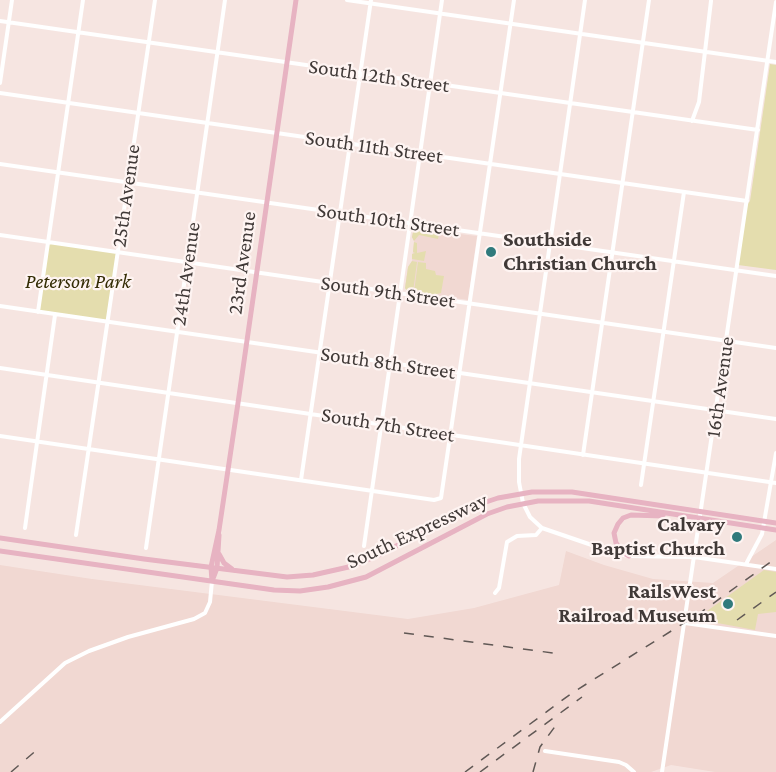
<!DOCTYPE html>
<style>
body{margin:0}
canvas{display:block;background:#f6e5e1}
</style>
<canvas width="776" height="772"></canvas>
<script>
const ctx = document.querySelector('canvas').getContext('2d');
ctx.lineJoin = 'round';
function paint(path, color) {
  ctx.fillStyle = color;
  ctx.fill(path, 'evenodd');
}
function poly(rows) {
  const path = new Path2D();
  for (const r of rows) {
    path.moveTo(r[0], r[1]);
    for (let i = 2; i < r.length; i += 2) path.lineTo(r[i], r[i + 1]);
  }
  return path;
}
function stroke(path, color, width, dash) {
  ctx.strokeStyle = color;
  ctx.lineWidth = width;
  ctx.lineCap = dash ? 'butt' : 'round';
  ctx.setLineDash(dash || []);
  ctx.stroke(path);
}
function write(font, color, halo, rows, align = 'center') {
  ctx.font = font + ' "Crimson Pro",serif';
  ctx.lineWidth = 4.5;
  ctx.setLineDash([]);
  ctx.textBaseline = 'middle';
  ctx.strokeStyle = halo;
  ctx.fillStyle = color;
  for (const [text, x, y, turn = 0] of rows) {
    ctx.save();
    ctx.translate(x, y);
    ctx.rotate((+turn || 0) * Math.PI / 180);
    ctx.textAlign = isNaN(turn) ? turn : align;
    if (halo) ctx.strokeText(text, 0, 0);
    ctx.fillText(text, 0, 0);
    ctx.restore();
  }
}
const built = poly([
 [416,227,425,230,477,236,468,300,407,291,405,288,408,267,412,261,414,241,412,237,413,229],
 [776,540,776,772,715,772,671,765,651,772,0,772,0,565,92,579,408,619,474,608,559,585,566,551,604,565,653,579,713,583]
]);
const green = poly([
 [770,64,776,65,776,270,738,265,747,205,750,201],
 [414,228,425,231,425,234,430,234,430,232,439,234,438,239,419,235,414,241,412,237],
 [48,242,118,252,108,322,38,312],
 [414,242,417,243,417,253,426,251,424,261,412,259,412,254,415,253,413,252],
 [412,261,417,262,413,292,407,291,405,288,408,267],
 [418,262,426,263,426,269,435,271,436,275,444,276,441,293,433,295,414,292],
 [764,570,776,572,776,612,758,614,755,630,696,619]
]);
const minor = poly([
 [347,0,776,62],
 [585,0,519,459,519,482,523,503,530,517,542,528,618,554,629,556,694,557,776,569],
 [0,21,758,130],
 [0,83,12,0],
 [0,93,747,201],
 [692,121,699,102,711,1],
 [0,164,776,276],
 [0,235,776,348],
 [0,306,776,419],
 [38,312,83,0],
 [0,368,776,483],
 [0,436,434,500,441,498,514,0],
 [583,455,649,0],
 [301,480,371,0],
 [641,485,684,192],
 [25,528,55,315],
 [76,535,155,0],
 [364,546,442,0],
 [146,548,225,0],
 [746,564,762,534,776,453],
 [495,593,499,588,507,542,517,536,536,535,542,528],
 [685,623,776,636],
 [0,722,65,663,89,651,128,637,194,619,205,613,210,602,212,581],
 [545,751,619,762,626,765,634,772],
 [662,772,776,2]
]);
const major = poly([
 [0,538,144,559,287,577,313,575,353,566,379,555,471,507,498,498,532,492,572,492,776,523],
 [0,551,274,590,300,591,328,587,366,577,487,514,507,507,538,501,589,501,776,530],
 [219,554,224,563,232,569],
 [629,556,622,552,616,543,614,533,618,524,623,518,631,515,663,516],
 [212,581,211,567,219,530,238,403,296,0],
 [212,581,217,568,219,535]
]);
const rail = poly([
 [737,620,776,592],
 [404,633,553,653],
 [11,772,39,748],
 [465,772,572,693,700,613,776,558],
 [480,772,582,697],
 [533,772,540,747,559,721]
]);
const markers = [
 [491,252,6,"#307a7c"],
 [737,537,6,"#307a7c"],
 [728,604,6,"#307a7c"]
];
const streetNames = [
 ["South 12th Street",379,76,8],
 ["South 11th Street",374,147,8],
 ["25th Avenue",126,196,-82],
 ["South 10th Street",388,220,8],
 ["23rd Avenue",242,263,-82],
 ["24th Avenue",186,274,-82],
 ["South 9th Street",388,292,8],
 ["South 8th Street",388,363,8],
 ["16th Avenue",720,387,-82],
 ["South 7th Street",388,425,9],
 ["South Expressway",417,531,-25]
];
const poiNames = [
 ["Southside",503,240,"left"],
 ["Christian Church",503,264,"left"],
 ["Calvary",725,525],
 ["Baptist Church",725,549],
 ["RailsWest",716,592],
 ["Railroad Museum",716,616]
];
const parkNames = [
 ["Peterson Park",78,282]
];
paint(built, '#f1d8d2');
paint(green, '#e4ddae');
stroke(minor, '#fff', 4);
stroke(major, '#e7b3c2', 5);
stroke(rail, '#605855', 1.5, [10, 10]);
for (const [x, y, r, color] of markers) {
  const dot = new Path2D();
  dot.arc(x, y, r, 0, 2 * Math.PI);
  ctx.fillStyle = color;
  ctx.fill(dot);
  stroke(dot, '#fef4f2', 2);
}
write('21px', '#403937', '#fef4f2', streetNames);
write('bold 21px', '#403937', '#fef4f2', poiNames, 'right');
write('italic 21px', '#332c04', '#fef4f2', parkNames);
</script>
